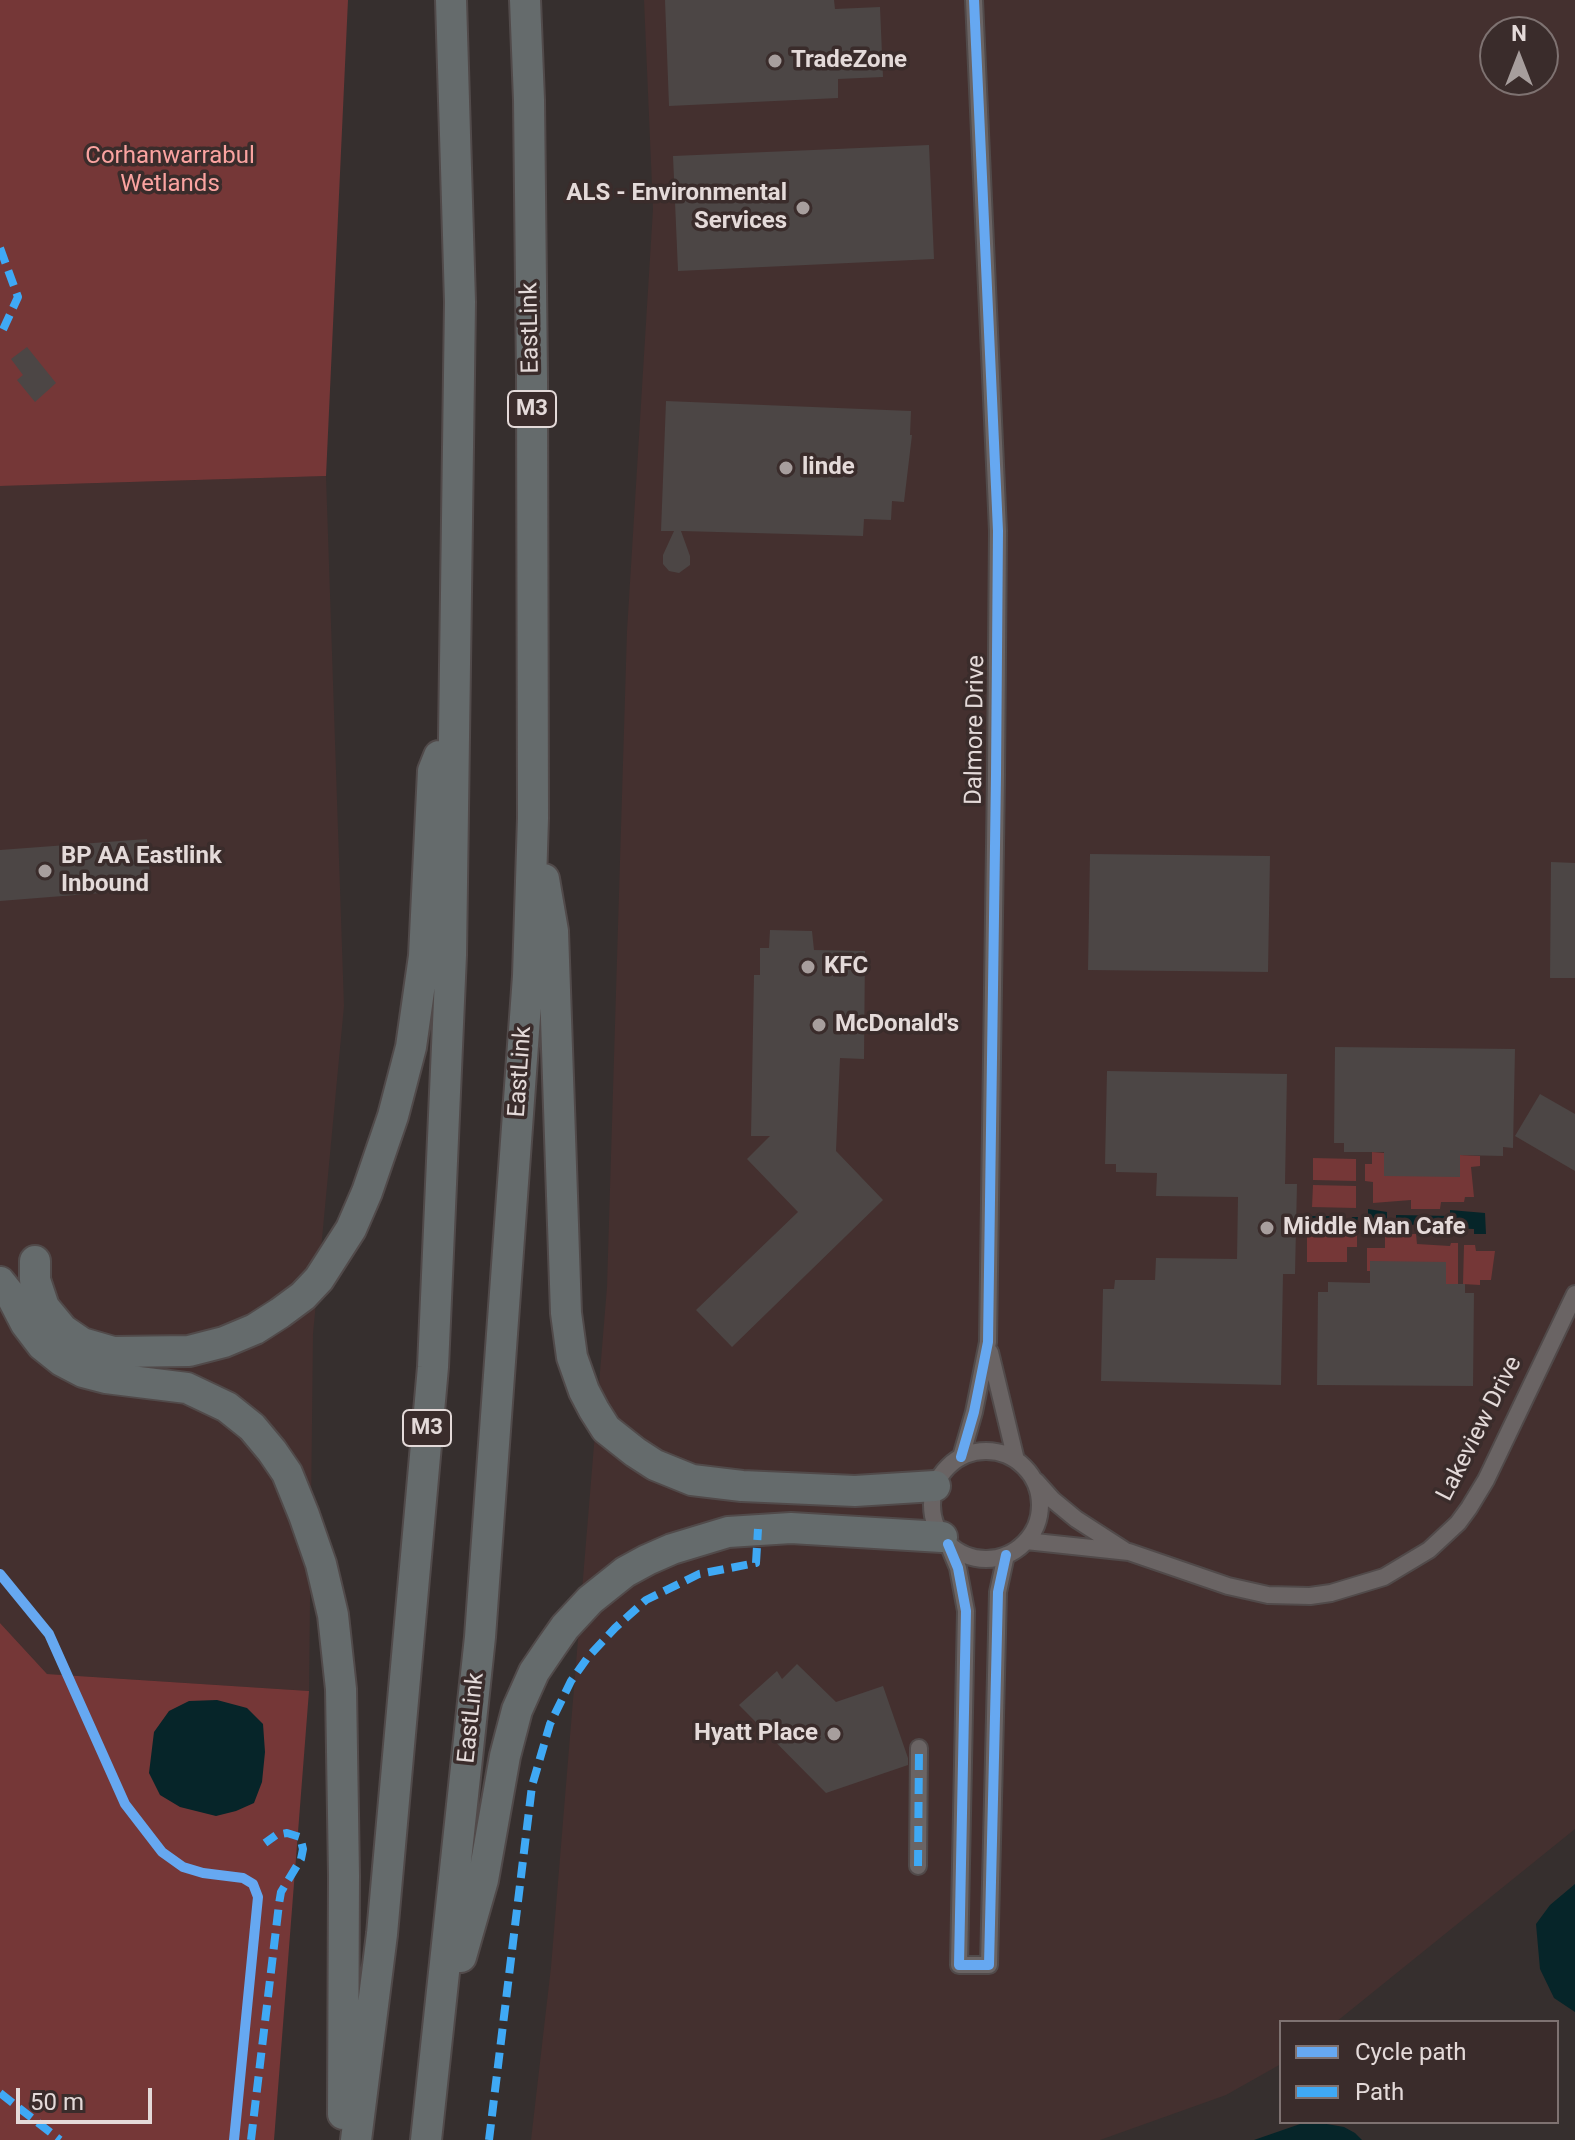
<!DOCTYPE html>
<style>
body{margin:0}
#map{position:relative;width:1575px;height:2140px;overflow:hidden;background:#362f2e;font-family:Roboto,sans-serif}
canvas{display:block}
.legend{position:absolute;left:1279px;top:2020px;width:280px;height:104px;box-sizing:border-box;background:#3a2c2b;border:2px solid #7e7271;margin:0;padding:10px 14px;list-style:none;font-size:24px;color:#e4dad9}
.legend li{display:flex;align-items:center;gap:16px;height:40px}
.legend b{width:40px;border:2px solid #7e7271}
.north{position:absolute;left:1479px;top:16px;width:80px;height:80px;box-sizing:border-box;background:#3a2c2b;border:2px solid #7e7271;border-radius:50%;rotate:0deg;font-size:22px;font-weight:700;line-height:32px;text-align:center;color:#e4dad9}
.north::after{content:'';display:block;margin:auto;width:28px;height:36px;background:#a79e9d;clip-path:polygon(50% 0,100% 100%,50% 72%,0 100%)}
.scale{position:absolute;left:16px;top:2088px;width:136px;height:36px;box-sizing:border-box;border:4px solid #e4dad9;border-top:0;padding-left:10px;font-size:24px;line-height:28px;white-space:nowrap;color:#e4dad9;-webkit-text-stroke:6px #3a2c2b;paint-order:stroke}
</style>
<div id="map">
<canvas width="1575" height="2140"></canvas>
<ul class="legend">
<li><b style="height:10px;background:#66a8f1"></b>Cycle path</li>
<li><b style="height:10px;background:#3fa9f5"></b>Path</li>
</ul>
<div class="north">N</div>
<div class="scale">50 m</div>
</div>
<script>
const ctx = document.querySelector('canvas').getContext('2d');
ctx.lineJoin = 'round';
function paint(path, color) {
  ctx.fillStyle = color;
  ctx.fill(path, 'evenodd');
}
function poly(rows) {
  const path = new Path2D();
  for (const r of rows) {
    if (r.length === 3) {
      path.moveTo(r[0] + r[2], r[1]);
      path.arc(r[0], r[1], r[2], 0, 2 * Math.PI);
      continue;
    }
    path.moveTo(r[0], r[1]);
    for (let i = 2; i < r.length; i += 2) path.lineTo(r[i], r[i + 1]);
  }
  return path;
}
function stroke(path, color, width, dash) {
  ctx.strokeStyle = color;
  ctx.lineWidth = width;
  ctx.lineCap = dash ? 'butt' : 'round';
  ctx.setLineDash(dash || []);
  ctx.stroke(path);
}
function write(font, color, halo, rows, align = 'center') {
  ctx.font = font + ' Roboto,sans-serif';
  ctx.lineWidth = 7;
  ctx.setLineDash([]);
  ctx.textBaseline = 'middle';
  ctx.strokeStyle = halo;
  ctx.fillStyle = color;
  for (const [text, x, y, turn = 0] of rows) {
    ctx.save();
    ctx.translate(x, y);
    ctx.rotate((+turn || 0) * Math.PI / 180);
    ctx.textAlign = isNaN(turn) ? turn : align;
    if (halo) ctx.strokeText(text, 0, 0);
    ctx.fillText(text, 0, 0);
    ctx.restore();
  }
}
const built = poly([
 [644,0,1575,0,1575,1829,1336,2022,1281,2022,1281,2064,1226,2095,1100,2140,531,2140,551,1967,607,1287,627,631,653,209],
 [1495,32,1543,32,1543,80,1495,80],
 [326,476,344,1006,313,1334,309,1691,47,1674,0,1623,0,486]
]);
const green = poly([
 [0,0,348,0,326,476,0,486],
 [1372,1152,1384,1153,1460,1176,1460,1155,1480,1156,1480,1166,1471,1167,1474,1197,1465,1197,1464,1202,1441,1202,1440,1209,1411,1209,1411,1200,1373,1203,1373,1182,1365,1181,1365,1164,1372,1164],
 [1313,1158,1356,1159,1356,1181,1313,1180],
 [1313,1185,1356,1186,1356,1208,1312,1207],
 [1307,1225,1349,1228,1349,1233,1357,1233,1357,1247,1347,1247,1347,1262,1307,1262],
 [1385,1234,1416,1234,1417,1244,1450,1246,1451,1243,1458,1243,1458,1284,1446,1284,1370,1261,1370,1271,1367,1271,1367,1248,1385,1248],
 [1464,1245,1475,1245,1476,1251,1495,1251,1491,1280,1480,1280,1480,1285,1463,1284],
 [0,1623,47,1674,309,1691,274,2140,0,2140]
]);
const water = poly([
 [1368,1209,1387,1212,1387,1219,1396,1219,1396,1215,1450,1216,1450,1210,1485,1213,1486,1234,1474,1234,1474,1229,1452,1228,1451,1226,1444,1226,1443,1232,1429,1232,1428,1225,1368,1224],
 [1310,1216,1330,1216,1330,1220,1351,1220,1352,1217,1358,1217,1357,1223,1349,1224,1349,1228,1318,1227,1318,1225,1310,1225],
 [217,1700,247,1708,263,1724,265,1752,262,1782,254,1803,236,1811,216,1816,180,1807,160,1795,149,1773,154,1732,169,1711,189,1701],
 [1575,1884,1575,2012,1554,1998,1540,1969,1536,1924,1550,1905],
 [1303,2123,1321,2123,1344,2127,1355,2133,1362,2140,1254,2140]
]);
const building = poly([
 [665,0,834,0,835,9,880,7,883,77,838,79,838,98,669,106],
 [929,145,934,259,678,271,673,156],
 [27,347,56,383,35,402,17,380,23,375,11,359],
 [666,401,911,411,910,435,912,435,904,502,892,501,891,520,864,519,863,536,681,531,690,556,690,565,679,573,669,571,663,564,663,555,674,531,661,531],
 [147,839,151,889,0,901,0,850],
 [1090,854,1270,856,1268,972,1088,970],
 [1551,862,1575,863,1575,978,1550,978],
 [770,930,812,931,814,950,865,951,864,1059,840,1058,836,1151,883,1200,732,1347,696,1310,798,1212,747,1159,770,1136,751,1136,754,975,760,975,760,948,769,948],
 [1335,1047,1515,1049,1513,1148,1503,1147,1503,1156,1460,1155,1460,1177,1384,1176,1384,1152,1344,1152,1344,1143,1334,1143],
 [1107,1071,1287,1074,1285,1184,1297,1184,1295,1274,1283,1274,1281,1385,1101,1381,1103,1289,1114,1289,1115,1280,1155,1280,1156,1258,1237,1259,1238,1197,1156,1196,1157,1173,1116,1172,1116,1164,1105,1164],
 [1540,1094,1575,1114,1575,1171,1515,1136],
 [1370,1261,1446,1262,1446,1284,1465,1284,1465,1293,1474,1293,1473,1386,1317,1385,1318,1292,1328,1292,1328,1282,1370,1283],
 [797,1664,836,1702,883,1686,908,1758,908,1765,826,1793,739,1705,777,1671,782,1679]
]);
const minor = poly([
 [990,1352,1016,1460],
 [986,1505,54],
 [961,1457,974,1412,988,1342,996,775,998,531,974,0],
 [1036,1481,1053,1500,1076,1519,1124,1550],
 [1026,1541,1129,1552,1228,1586,1268,1595,1310,1596,1331,1593,1384,1577,1429,1550,1458,1523,1469,1508,1486,1480,1575,1294],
 [948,1544,958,1568,966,1611,959,1965,989,1965,998,1592,1006,1555],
 [918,1866,919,1748]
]);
const motorway = poly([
 [544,879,553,931,566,1313,572,1357,584,1391,594,1410,606,1429,635,1452,655,1465,692,1480,742,1486,855,1491,935,1486],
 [35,1261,35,1280,44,1307,63,1330,82,1343,113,1352,189,1351,224,1342,255,1329,280,1313,303,1296,319,1279,351,1229,367,1192,393,1116,411,1047,424,956,433,771,439,756],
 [0,1282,12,1297,26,1324,42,1345,62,1361,83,1372,106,1378,187,1388,227,1407,252,1427,272,1451,287,1473,304,1515,321,1564,333,1615,341,1689,344,1876,343,2114],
 [461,1957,483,1880,505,1756,517,1710,534,1672,551,1647,565,1627,590,1600,625,1572,647,1560,672,1549,728,1532,791,1528,942,1537],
 [356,2140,382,1934,433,1367,451,955,460,302,451,0],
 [426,2140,480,1637,528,976,533,818,532,378,529,100,525,0]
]);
const quiet = poly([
 [0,248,18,297,0,336],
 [918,1866,919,1748],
 [0,2093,60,2140],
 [251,2140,279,1904,281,1892,301,1859,303,1849,300,1837,287,1833,276,1835,265,1843],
 [489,2140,532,1786,550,1724,571,1681,588,1657,615,1628,646,1600,699,1574,756,1563,758,1529]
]);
const cycleway = poly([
 [961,1457,974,1412,988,1342,996,775,998,531,974,0],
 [948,1544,958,1568,966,1611,959,1965,989,1965,998,1592,1006,1555],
 [0,1574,49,1634,125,1804,162,1852,183,1867,203,1873,243,1878,253,1884,258,1897,234,2140]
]);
const markers = [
 [775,61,8,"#a79e9d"],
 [803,208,8,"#a79e9d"],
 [786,468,8,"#a79e9d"],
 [45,871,8,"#a79e9d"],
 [808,967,8,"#a79e9d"],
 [819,1025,8,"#a79e9d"],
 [1267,1228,8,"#a79e9d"],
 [834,1734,8,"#a79e9d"]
];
const shields = [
 [532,409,48],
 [427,1428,48]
];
const shieldNames = [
 ["M3",532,409],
 ["M3",427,1428]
];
const poiNames = [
 ["TradeZone",791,61],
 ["ALS - Environmental",787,194,"right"],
 ["Services",787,222,"right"],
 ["linde",802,468],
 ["BP AA Eastlink",61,857],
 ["Inbound",61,885],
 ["KFC",824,967],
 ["McDonald's",835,1025],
 ["Middle Man Cafe",1283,1228],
 ["Hyatt Place",818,1734,"right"]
];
const parkNames = [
 ["Corhanwarrabul",170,157],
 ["Wetlands",170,185]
];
const streetNames = [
 ["EastLink",531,328,-91],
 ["Dalmore Drive",976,730,-89],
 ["EastLink",521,1072,-86],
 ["Lakeview Drive",1480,1429,-63],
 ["EastLink",472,1718,-84]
];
paint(built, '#44302f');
paint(green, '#753737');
paint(water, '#062529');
paint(building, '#4c4645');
stroke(minor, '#514a4a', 20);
stroke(motorway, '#514a4a', 34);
stroke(minor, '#6a6464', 16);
stroke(motorway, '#656b6c', 30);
stroke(quiet, '#3fa9f5', 8, [16, 8]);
stroke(cycleway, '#66a8f1', 10);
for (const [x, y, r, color] of markers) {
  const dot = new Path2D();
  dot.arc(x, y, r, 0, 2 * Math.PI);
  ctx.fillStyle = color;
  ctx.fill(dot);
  stroke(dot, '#3a2c2b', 3);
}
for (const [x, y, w] of shields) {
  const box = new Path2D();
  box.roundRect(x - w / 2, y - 18, w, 36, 6);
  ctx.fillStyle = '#3a2c2b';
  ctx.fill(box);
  stroke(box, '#e4dad9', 2);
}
write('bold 22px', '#e4dad9', null, shieldNames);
write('bold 24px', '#e4dad9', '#3a2c2b', poiNames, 'left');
write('24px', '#faa3a0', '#3a2c2b', parkNames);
write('24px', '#e4dad9', '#3a2c2b', streetNames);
</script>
